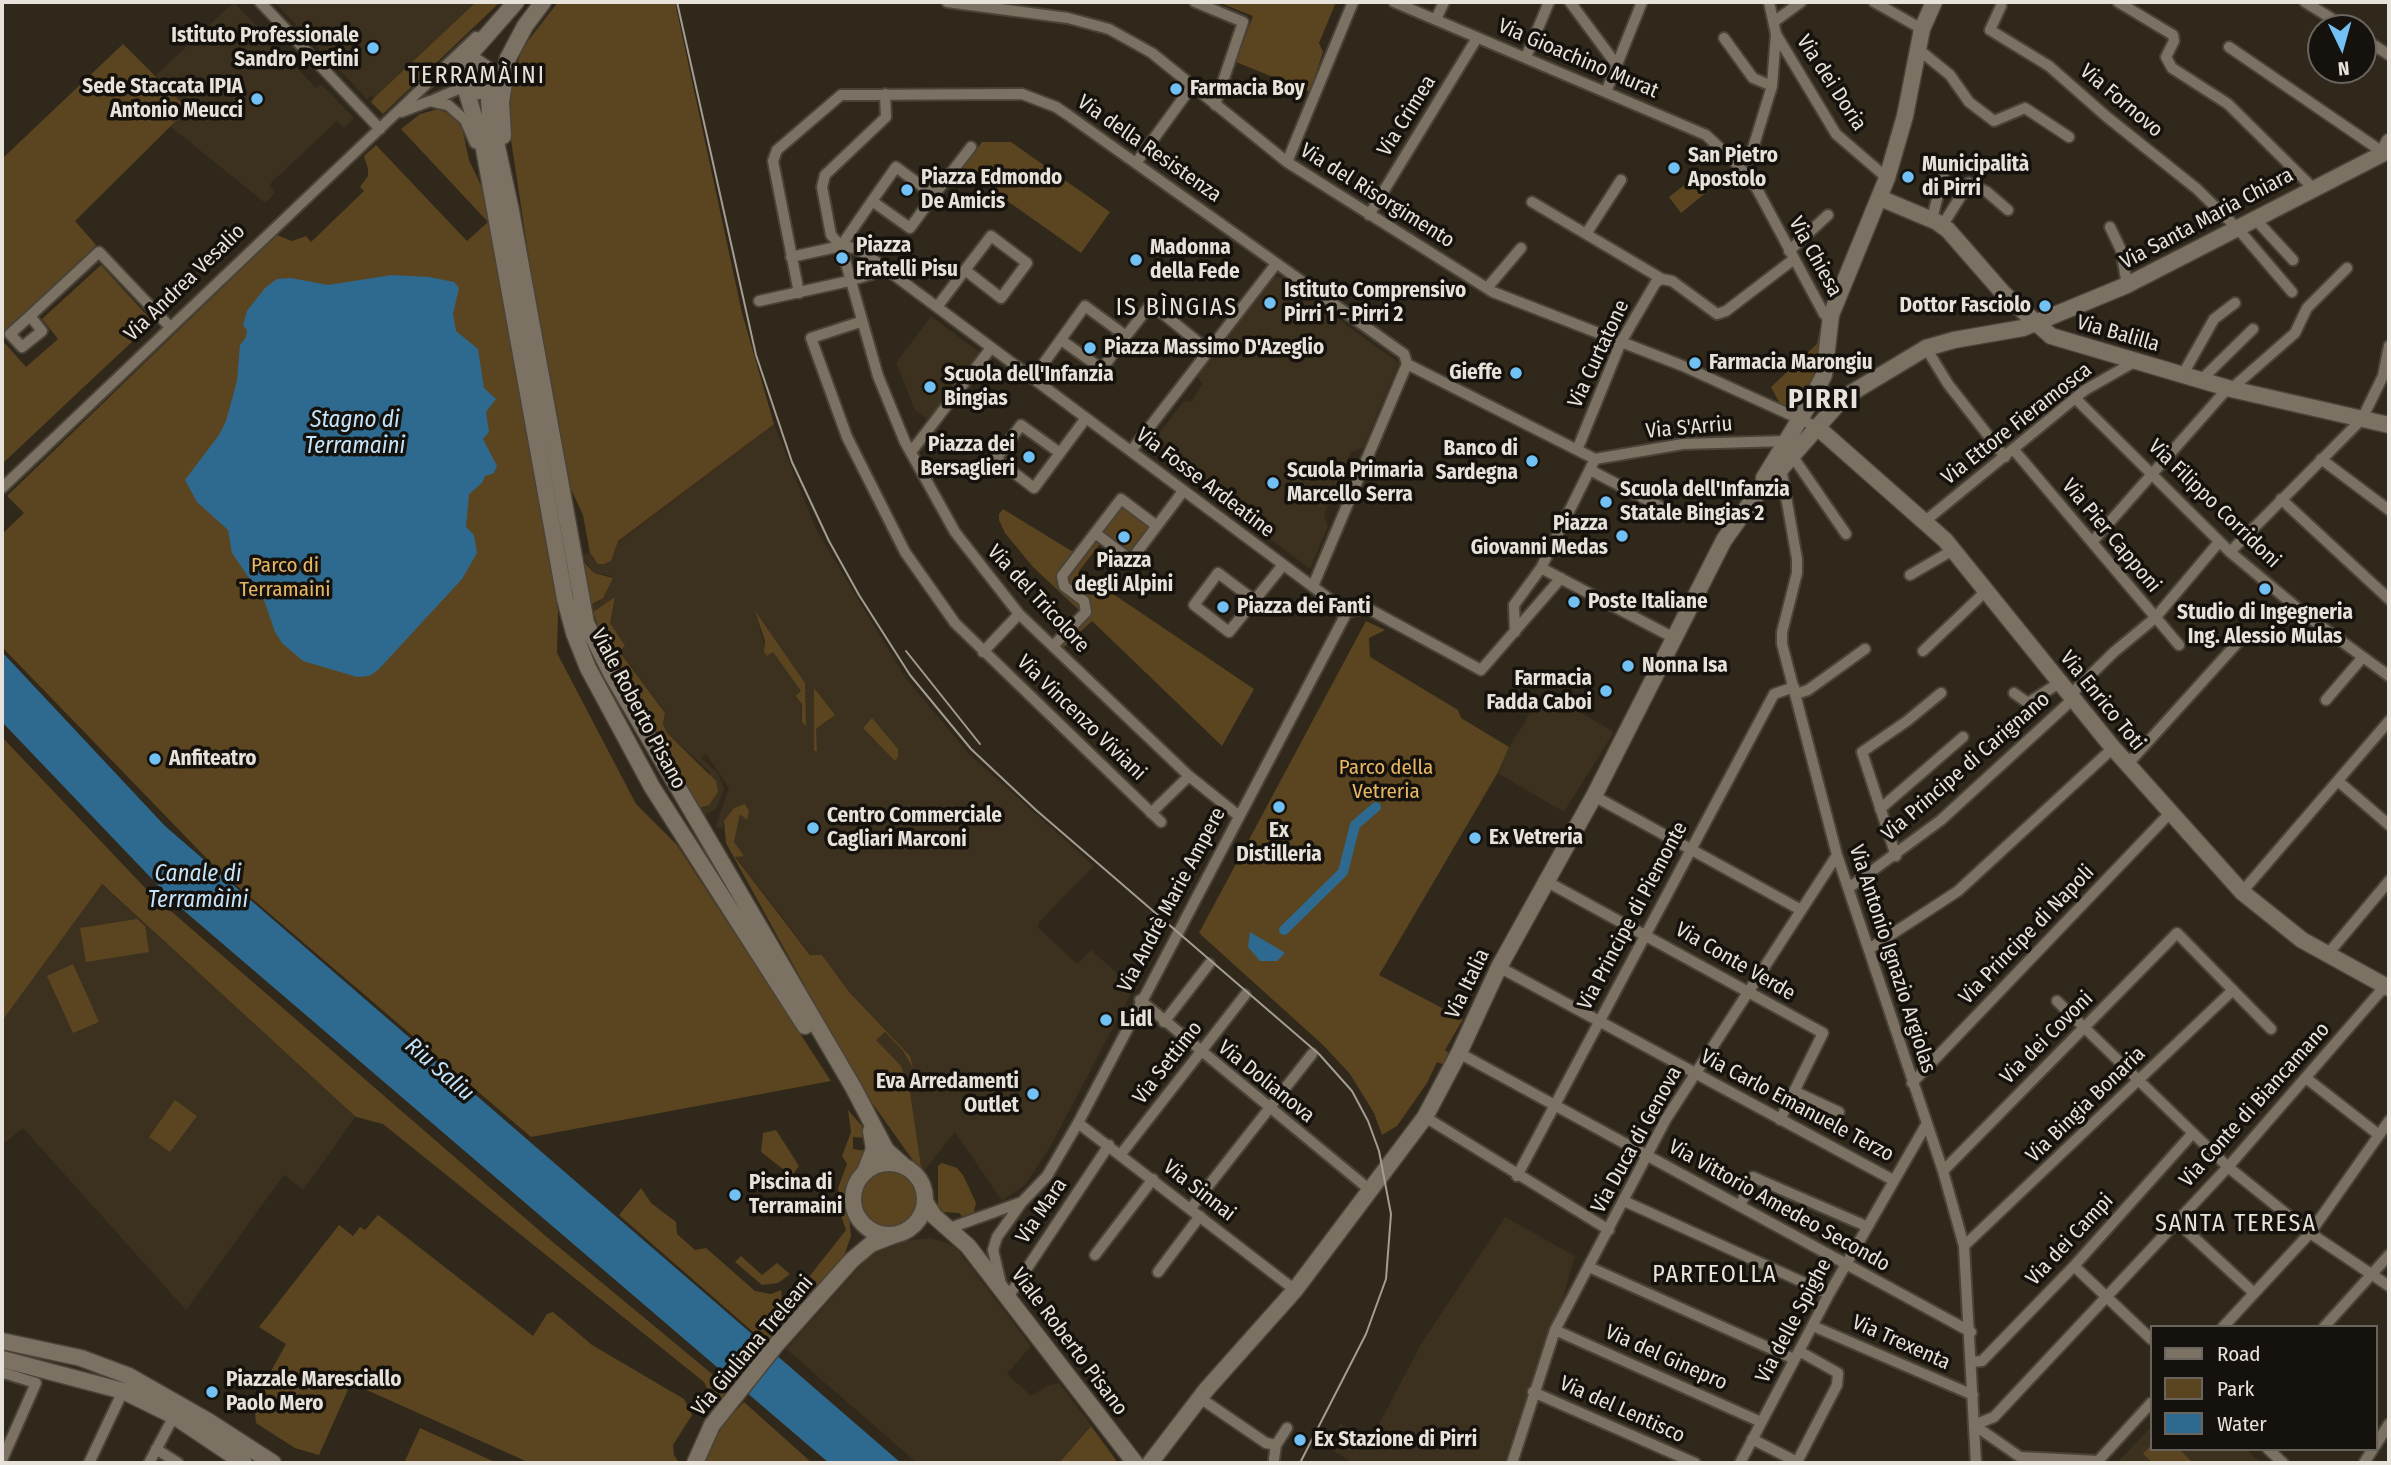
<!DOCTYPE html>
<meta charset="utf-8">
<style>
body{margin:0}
#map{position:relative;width:2391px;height:1465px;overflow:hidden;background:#30281b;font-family:"Fira Sans Condensed",sans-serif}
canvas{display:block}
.frame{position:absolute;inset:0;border:4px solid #e7e2da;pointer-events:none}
.legend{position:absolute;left:2150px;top:1325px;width:228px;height:126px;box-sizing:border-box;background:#15110c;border:2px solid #69655e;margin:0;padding:9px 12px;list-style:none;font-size:21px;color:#e7e2da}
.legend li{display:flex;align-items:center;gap:14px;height:35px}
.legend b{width:35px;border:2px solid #69655e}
.north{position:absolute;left:2307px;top:14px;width:70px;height:70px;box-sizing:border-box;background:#15110c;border:2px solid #69655e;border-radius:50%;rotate:175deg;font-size:19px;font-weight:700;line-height:28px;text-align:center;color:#e7e2da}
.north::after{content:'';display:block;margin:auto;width:24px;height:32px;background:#71c1f5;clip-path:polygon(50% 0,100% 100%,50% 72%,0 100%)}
</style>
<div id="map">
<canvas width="2391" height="1465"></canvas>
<div class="frame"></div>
<ul class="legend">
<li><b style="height:9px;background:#7c7264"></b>Road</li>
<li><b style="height:19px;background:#5b4520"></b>Park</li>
<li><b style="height:19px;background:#2e6a8f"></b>Water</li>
</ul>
<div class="north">N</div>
</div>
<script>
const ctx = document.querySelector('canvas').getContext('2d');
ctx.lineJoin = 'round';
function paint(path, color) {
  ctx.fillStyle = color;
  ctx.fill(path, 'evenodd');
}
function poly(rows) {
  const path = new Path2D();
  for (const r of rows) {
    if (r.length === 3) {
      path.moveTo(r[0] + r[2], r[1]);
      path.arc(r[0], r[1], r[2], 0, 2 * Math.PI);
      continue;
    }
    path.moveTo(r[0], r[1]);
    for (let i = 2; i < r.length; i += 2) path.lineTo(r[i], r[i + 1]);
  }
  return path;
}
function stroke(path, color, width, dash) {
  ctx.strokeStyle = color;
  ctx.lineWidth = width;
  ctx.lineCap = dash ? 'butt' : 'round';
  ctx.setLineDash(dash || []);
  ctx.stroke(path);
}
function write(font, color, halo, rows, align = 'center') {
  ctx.font = font + ' "Fira Sans Condensed",sans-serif';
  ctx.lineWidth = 7;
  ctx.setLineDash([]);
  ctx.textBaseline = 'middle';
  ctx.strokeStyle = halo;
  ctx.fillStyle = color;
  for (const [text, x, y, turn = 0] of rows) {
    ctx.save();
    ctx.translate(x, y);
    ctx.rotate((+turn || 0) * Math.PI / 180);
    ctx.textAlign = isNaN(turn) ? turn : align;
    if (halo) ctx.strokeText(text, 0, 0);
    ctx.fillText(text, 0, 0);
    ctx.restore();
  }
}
const built = poly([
 [234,2,316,88,321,84,354,118,344,128,337,121,269,185,275,193,265,203,170,126,188,109,156,75],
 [274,2,476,2,374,98,371,95,367,99],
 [1273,277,1280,277,1399,363,1363,448,1351,452,1324,515,1328,526,1310,569,1269,538,1273,531,1153,441,1183,402,1192,401,1203,383,1196,377],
 [931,316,980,353,929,421,915,410,896,363],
 [774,424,816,529,905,677,969,754,1094,866,1039,922,1038,927,1077,964,1091,950,1134,988,1050,1147,1025,1185,1002,1201,955,1132,922,1173,909,1085,905,1074,875,1041,884,1032,903,1051,913,1068,910,1056,849,992,822,955,811,955,735,856,744,856,734,843,740,813,746,819,748,806,724,821,723,828,715,828,729,788,706,754,701,758,718,773,724,789,716,809,703,816,699,808,704,807,710,772,667,733,663,724,665,712,619,650,610,623,615,597,593,612,591,605,599,602,612,576,594,573,581,554,590,553,594,560],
 [756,614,805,683,802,722,801,691,773,651,767,656],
 [814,689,835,715,816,729,816,751],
 [1544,691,1614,732,1564,812,1497,773,1509,747],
 [101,884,356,1116,303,1190,284,1175,186,1310,23,1128,2,1145,2,1021],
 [1505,1217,1575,1256,1541,1374,1534,1373,1504,1463,1353,1463,1329,1448,1340,1423,1370,1441,1421,1344],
 [931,1238,955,1246,1031,1346,1007,1374,1031,1396,1048,1385,1059,1383,1091,1425,1059,1463,917,1463,786,1349,874,1250,896,1242],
 [2151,1427,2151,1449,2246,1449,2261,1463,2117,1463]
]);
const green = poly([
 [476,2,500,2,383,114,371,102,374,98],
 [558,2,675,2,742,313,774,424,618,541,611,561,604,564,598,564,590,553,583,515,570,487,531,272,509,127,508,104,521,50],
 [1218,2,1336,2,1319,43,1323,52,1310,92,1236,62,1253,16],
 [123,44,188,109,75,221,96,245,2,337,2,155,4,157],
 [438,109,456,117,463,132,469,160,486,196,558,611,557,653,636,804,677,845,831,1081,531,1137,215,867,2,647,2,534,24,513,7,496,277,235,292,241,306,236,311,242,364,191,360,187,368,176,368,169,364,156,376,145,467,241,488,222,401,129,420,114],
 [982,142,1011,142,1110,212,1081,253,962,169],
 [1696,176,1708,191,1681,213,1669,197],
 [101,265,153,322,2,464,2,340,26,367,58,339,42,319],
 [1821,322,1824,328,1820,372,1801,407,1789,408,1780,404,1771,387,1817,344],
 [1121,499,1157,526,1131,560,1103,540,1079,571,1254,689,1222,746,1092,621,1064,647,1054,639,1081,612,1033,567,1005,533,999,520,999,514,1003,509,1078,555],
 [582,560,594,573,613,578,603,598,591,605],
 [615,597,610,623,625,646,619,651,665,713,663,724,667,733,716,781,718,792,709,805,699,808,598,626,593,612],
 [755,611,805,683,806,726,802,722,802,704,796,696,801,691,773,652,767,656,764,652,765,641],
 [1366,621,1385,630,1369,638,1370,657,1458,710,1461,718,1509,747,1497,774,1379,975,1463,1019,1445,1050,1452,1055,1447,1066,1437,1062,1427,1083,1397,1126,1382,1135,1374,1113,1350,1074,1323,1045,1199,933],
 [814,688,835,715,816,729,817,751,814,751],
 [872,718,898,749,898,757,895,761,863,728],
 [2,737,149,892,548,1238,729,1388,710,1413,709,1392,704,1382,383,1124,356,1117,102,884,2,1021],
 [745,804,749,811,747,820,740,814,734,842,744,856,735,857,810,955,822,955,849,992,910,1056,913,1068,903,1051,885,1032,876,1040,901,1066,909,1085,922,1173,860,1086,726,843,724,821,734,808],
 [137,919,145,926,149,952,86,962,80,928],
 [73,964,99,1022,73,1033,47,976],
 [175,1100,197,1116,170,1152,149,1137],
 [848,1110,862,1126,866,1138,853,1137,853,1149,866,1151,846,1191,851,1236,844,1256,797,1307,801,1287,846,1230,841,1216,838,1188,847,1164,842,1156,851,1132],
 [776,1130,799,1166,792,1176,761,1152,763,1133],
 [942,1163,957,1168,963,1175,976,1203,973,1214,964,1218,959,1213,943,1212,938,1205,938,1166],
 [890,1199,28],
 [641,1188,651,1203,676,1222,677,1234,695,1250,706,1248,755,1291,771,1294,781,1290,784,1320,767,1344,619,1215],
 [378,1215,533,1336,547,1314,553,1312,592,1345,684,1399,692,1415,673,1445,674,1455,679,1463,530,1463,351,1383,319,1455,295,1448,256,1423,254,1402,286,1344,259,1327,339,1225,353,1236,360,1227,365,1230],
 [741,1256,762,1275,777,1263,790,1274,778,1283,762,1285,735,1262],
 [744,1402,812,1463,705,1463,710,1446,726,1421],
 [1091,1426,1116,1460,1113,1463,1059,1463],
 [420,1428,497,1463,404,1463],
 [2151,1445,2151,1449,2179,1449,2193,1463,2153,1463,2143,1454]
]);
const water = poly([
 [392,275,429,277,454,282,459,288,453,314,456,331,478,349,484,388,496,399,486,412,489,432,483,439,497,466,494,473,485,476,482,483,469,494,466,527,474,535,477,553,462,579,378,670,369,676,357,677,303,661,282,643,275,632,264,600,232,553,228,530,197,502,185,480,219,435,226,421,237,381,240,345,246,337,247,330,243,325,247,311,265,288,277,279,291,278,328,285],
 [2,652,165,826,901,1463,829,1463,175,903,2,722],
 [1250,932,1272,945,1285,953,1277,961,1260,961,1248,947]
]);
const canal = poly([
 [1284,930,1343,872,1355,825,1376,807]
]);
const street = poly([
 [260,2,380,129],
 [947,2,1068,18,1109,29,1152,53,1287,162,1493,292,1683,366,1817,427],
 [1195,2,1243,22,1215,105],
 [1394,2,1706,135,1738,165,1757,189,1824,314,1830,318],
 [1570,2,1616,64],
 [1874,2,1922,29],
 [2118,2,2173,35,2174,41,2166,57,2172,68,2228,104,2313,188],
 [2305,2,2347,28],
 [2001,6,1990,30,2049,66,2107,117,2197,189,2239,230,2292,292],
 [1436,19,1444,2],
 [1775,21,1801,2],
 [1776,34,1836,134,1887,178],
 [1724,38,1753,78,1772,86],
 [2363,38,2389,55],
 [2229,47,2384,153,2389,151],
 [1918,49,1950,75,1969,102,1994,121,2025,108,2069,137],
 [1526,57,1549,2],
 [1606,92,1642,2],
 [885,94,886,117,825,175,822,187,831,235,841,246,878,376,905,442,955,532,1019,614,1189,776,1239,816],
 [433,100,463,87],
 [401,112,430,101,448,105,465,120,475,143],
 [1287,162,1353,2],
 [1136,163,1192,86],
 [1738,165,1750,158,1772,86,1776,34,1769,2],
 [934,195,971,147],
 [1532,202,1662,279,1672,281,1717,314,1726,311,1794,259],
 [1369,215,1477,38],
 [1932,219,1946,163],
 [2256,220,2293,260],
 [1942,226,1969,183,1987,192,2008,210],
 [2110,227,2121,250,2127,285],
 [1586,234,1621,180],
 [841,246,872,201,896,167,934,195,910,228,872,201],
 [1789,251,1828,215],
 [791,257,841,246,855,248,867,255,1347,612],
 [1487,288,1521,248],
 [799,293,773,161,777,150,841,95,1022,94,1056,107,1068,115,1404,354,1407,364,1595,459],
 [759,301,849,281,875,273,881,267],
 [937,307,965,270,991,236,1027,263,1001,298,965,270],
 [30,316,42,331,22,347,10,334,30,316,99,252,170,327],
 [860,322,811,338,847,437,905,552,955,623,1161,822],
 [1126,336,1151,304,1209,351],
 [1926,348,1948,384,2005,457],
 [2183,374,2214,319,2235,303],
 [1033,378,1085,306,1126,336,1102,369,1061,340],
 [2201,380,2253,329],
 [2231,389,2295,333,2307,308,2347,268],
 [2076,399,2230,552,2307,616,2389,676],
 [1577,450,1621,342,1656,282,1662,279],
 [2014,450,2179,645],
 [1131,451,1276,264],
 [911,452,991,348],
 [1060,453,1021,425,996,459,1034,488,1086,418],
 [1791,454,1846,534],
 [1595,459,1683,444,1786,441],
 [2321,459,2389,510],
 [1781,468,1797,559,1797,573,1782,632,1782,644,1837,855,1943,1171,1964,1246,1976,1463],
 [1590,470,1678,516],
 [2,488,476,37],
 [2281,499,2389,599],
 [1924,522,2085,390,2136,361],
 [1157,526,1121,499,1095,533,1131,560,1175,502,1183,491],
 [2092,542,2228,388],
 [2230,552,2362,419,2383,376,2389,346],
 [1541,568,1674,638],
 [1910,575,1953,550],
 [1313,586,1407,364],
 [1254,600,1218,573,1194,605,1229,632,1283,565],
 [1347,612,1367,608,1481,670,1561,578],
 [1515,632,1514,605,1541,568,1595,459],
 [1053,646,1086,612,1084,601,1064,586,1062,576,1095,533],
 [1923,651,1987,590],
 [983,652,1019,614],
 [2014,693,2028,703,2059,683],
 [1796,694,1808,690,1865,649],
 [2069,696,2114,652,2155,618,2219,542],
 [2326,700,2363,657],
 [2127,765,2240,640],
 [2338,781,2389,825],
 [1594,796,1801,910],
 [1880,809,1963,737],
 [1151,813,1189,776],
 [1896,856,1862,752,1907,721,1941,693],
 [1544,880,1823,1033,1780,1120],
 [1850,887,1941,820,2073,699],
 [2242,892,2389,721],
 [1869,949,1958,891,2113,748],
 [2327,955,2389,881],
 [1499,967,1893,1180],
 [1140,1000,1370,1190],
 [2057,1001,2228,1167,2310,1233,2389,1286],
 [1164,1022,1209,964],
 [1459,1053,1971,1332],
 [2306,1078,2379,1135],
 [1912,1083,2169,814],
 [1794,1091,1839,1112],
 [1425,1117,1609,1230],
 [1078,1123,1295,1290],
 [1121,1154,1245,995],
 [1943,1171,2177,933,2271,1029],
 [1517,1176,1774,694,1794,687],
 [1624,1201,1829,1294],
 [1740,1206,1753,1177,1866,1226],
 [1191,1208,1312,1054],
 [2176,1221,2254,1293],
 [950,1228,1022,1202],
 [1964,1246,2233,990],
 [1095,1255,1153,1179],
 [2074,1266,2151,1339],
 [1589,1267,1794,1359],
 [1158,1272,1200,1216],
 [1001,1284,993,1250,997,1237,1022,1202,1047,1176,1078,1123,1347,612],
 [1008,1297,1109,1145],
 [1813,1326,1973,1395],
 [2223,1327,2310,1233,2389,1121],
 [2324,1327,2389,1255],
 [1555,1330,1761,1422],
 [1972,1362,1982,1361,2074,1266,2192,1134],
 [1533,1392,1695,1463],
 [1200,1398,1266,1443,1276,1445,1287,1428],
 [1974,1425,1994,1417,2228,1167,2385,986],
 [1974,1425,2020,1457,2098,1461,2151,1403],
 [1752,1439,1797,1462,1837,1385,1838,1373,1799,1351],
 [2375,1446,2389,1424],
 [156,1449,178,1463],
 [2268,1449,2283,1463],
 [1274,1459,1276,1445],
 [2,1460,36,1383,4,1373],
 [89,1463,123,1391],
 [149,1463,174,1416],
 [1512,1463,1555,1330,1666,1119,1837,855],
 [1740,1463,1829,1294,1926,1125],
 [2364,1463,2373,1449]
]);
const secondary = poly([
 [467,64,476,62,488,70,490,79,481,91,466,90,460,83,460,73,472,52,516,2],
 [488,84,490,114,511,211,586,623,611,673,853,1087,886,1150,905,1167],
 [466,90,484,149,565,599,574,633,588,668,652,787,805,1026],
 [503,136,501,102,508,58,525,26,543,2],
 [1880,198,1937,222,1948,230,2003,293,2051,336,2231,389,2389,425],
 [1817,427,1945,540,2113,748,2242,892,2302,940,2389,988],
 [1778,472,1843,398,1926,348,1954,340,2023,328,2127,285,2384,153,2389,142],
 [889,1199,36],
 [865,1172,874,1149,871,1131],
 [925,1202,934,1216,968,1246,1135,1463],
 [2,1341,81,1358,129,1376,208,1421,273,1463],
 [2,1359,123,1391,174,1416,244,1463],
 [695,1463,712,1425,775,1346,852,1260,871,1244,897,1234],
 [1150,1463,1206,1390,1295,1290,1425,1117,1459,1053,1499,967,1594,796,1724,540,1764,484,1764,478,1806,409,1824,375,1831,315,1887,178,1905,116,1922,29,1934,2]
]);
const tram = poly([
 [677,2,756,355,792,462,829,541,859,595,910,675,971,749,1036,810,1319,1054,1352,1091,1368,1121,1379,1151,1391,1214,1386,1279,1366,1334,1300,1463],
 [906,651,980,744]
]);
const markers = [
 [373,48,7,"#71c1f5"],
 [1176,89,7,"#71c1f5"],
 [257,99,7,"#71c1f5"],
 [1674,168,7,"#71c1f5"],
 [1908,177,7,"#71c1f5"],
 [907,190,7,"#71c1f5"],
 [842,258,7,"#71c1f5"],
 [1136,260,7,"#71c1f5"],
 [1270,303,7,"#71c1f5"],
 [2045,306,7,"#71c1f5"],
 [1090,348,7,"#71c1f5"],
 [1695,363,7,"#71c1f5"],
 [1516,373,7,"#71c1f5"],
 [930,387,7,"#71c1f5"],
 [1029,457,7,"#71c1f5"],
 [1532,461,7,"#71c1f5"],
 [1273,483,7,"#71c1f5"],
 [1606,502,7,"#71c1f5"],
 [1622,536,7,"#71c1f5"],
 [1124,537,7,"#71c1f5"],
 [2265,589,7,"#71c1f5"],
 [1574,602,7,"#71c1f5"],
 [1223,607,7,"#71c1f5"],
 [1628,666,7,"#71c1f5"],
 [1606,691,7,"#71c1f5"],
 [155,759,7,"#71c1f5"],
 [1279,807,7,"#71c1f5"],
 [813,828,7,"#71c1f5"],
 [1475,838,7,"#71c1f5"],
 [1106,1020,7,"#71c1f5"],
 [1033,1094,7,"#71c1f5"],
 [735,1195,7,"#71c1f5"],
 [212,1392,7,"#71c1f5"],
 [1300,1440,7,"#71c1f5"]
];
const poiNames = [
 ["Istituto Professionale",359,36,"right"],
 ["Sandro Pertini",359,60,"right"],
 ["Sede Staccata IPIA",243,87,"right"],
 ["Antonio Meucci",243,111,"right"],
 ["Farmacia Boy",1190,89],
 ["San Pietro",1688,156],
 ["Apostolo",1688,180],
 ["Municipalità",1922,165],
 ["di Pirri",1922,189],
 ["Piazza Edmondo",921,178],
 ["De Amicis",921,202],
 ["Piazza",856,246],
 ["Fratelli Pisu",856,270],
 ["Madonna",1150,248],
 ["della Fede",1150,272],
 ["Istituto Comprensivo",1284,291],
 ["Pirri 1 - Pirri 2",1284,315],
 ["Dottor Fasciolo",2031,306,"right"],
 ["Piazza Massimo D'Azeglio",1104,348],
 ["Farmacia Marongiu",1709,363],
 ["Gieffe",1502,373,"right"],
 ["Scuola dell'Infanzia",944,375],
 ["Bingias",944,399],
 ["Piazza dei",1015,445,"right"],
 ["Bersaglieri",1015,469,"right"],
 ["Banco di",1518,449,"right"],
 ["Sardegna",1518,473,"right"],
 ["Scuola Primaria",1287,471],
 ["Marcello Serra",1287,495],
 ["Scuola dell'Infanzia",1620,490],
 ["Statale Bingias 2",1620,514],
 ["Piazza",1608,524,"right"],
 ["Giovanni Medas",1608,548,"right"],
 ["Piazza",1124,561,"center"],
 ["degli Alpini",1124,585,"center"],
 ["Poste Italiane",1588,602],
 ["Piazza dei Fanti",1237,607],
 ["Studio di Ingegneria",2265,613,"center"],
 ["Ing. Alessio Mulas",2265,637,"center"],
 ["Nonna Isa",1642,666],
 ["Farmacia",1592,679,"right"],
 ["Fadda Caboi",1592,703,"right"],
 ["Anfiteatro",169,759],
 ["Centro Commerciale",827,816],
 ["Cagliari Marconi",827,840],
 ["Ex",1279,831,"center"],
 ["Distilleria",1279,855,"center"],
 ["Ex Vetreria",1489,838],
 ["Lidl",1120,1020],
 ["Eva Arredamenti",1019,1082,"right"],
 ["Outlet",1019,1106,"right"],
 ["Piscina di",749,1183],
 ["Terramaini",749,1207],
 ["Piazzale Maresciallo",226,1380],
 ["Paolo Mero",226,1404],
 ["Ex Stazione di Pirri",1314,1440]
];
const streetNames = [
 ["Via Gioachino Murat",1578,59,23],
 ["Via dei Doria",1831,83,57],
 ["Via Fornovo",2121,101,40],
 ["Via Crimea",1407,116,-58],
 ["Via della Resistenza",1149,149,35],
 ["Via del Risorgimento",1377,196,32],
 ["Via Santa Maria Chiara",2207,219,-28],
 ["Via Chiesa",1815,257,61],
 ["Via Andrea Vesalio",185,283,-44],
 ["Via Balilla",2118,334,16],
 ["Via Curtatone",1599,354,-65],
 ["Via Ettore Fieramosca",2017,424,-38],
 ["Via S'Arriu",1689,428,-5],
 ["Via Fosse Ardeatine",1205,483,37],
 ["Via Filippo Corridoni",2214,504,44],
 ["Via Pier Capponi",2111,536,50],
 ["Via del Tricolore",1038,599,47],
 ["Via Enrico Toti",2102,701,51],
 ["Viale Roberto Pisano",638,709,62],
 ["Via Vincenzo Viviani",1081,718,44],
 ["Via Principe di Carignano",1966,767,-41],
 ["Via Andrè Marie Ampere",1172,900,-62],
 ["Via Principe di Piemonte",1633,916,-62],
 ["Via Principe di Napoli",2027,935,-46],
 ["Via Antonio Ignazio Argiolas",1892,959,72],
 ["Via Conte Verde",1735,962,30],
 ["Via Italia",1468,984,-64],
 ["Via dei Covoni",2047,1038,-45],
 ["Via Settimo",1168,1063,-52],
 ["Via Dolianova",1266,1082,39],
 ["Via Bingia Bonaria",2086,1105,-44],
 ["Via Conte di Biancamano",2255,1105,-48],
 ["Via Carlo Emanuele Terzo",1797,1106,28],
 ["Via Duca di Genova",1637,1140,-61],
 ["Via Sinnai",1199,1191,38],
 ["Via Vittorio Amedeo Secondo",1779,1206,29],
 ["Via Mara",1042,1211,-56],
 ["Via dei Campi",2070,1240,-47],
 ["Via delle Spighe",1794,1321,-62],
 ["Viale Roberto Pisano",1069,1342,53],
 ["Via Trexenta",1901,1343,24],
 ["Via Giuliana Treleani",753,1346,-50],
 ["Via del Ginepro",1666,1358,24],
 ["Via del Lentisco",1622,1410,24]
];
const parkNames = [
 ["Parco di",285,566],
 ["Terramaini",285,590],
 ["Parco della",1386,768],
 ["Vetreria",1386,792]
];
const waterNames = [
 ["Stagno di",355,421],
 ["Terramaini",355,447],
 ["Canale di",198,875],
 ["Terramàini",198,901],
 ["Riu Saliu",439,1070,41]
];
const quarterNames = [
 ["TERRAMÀINI",477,76],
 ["IS BÌNGIAS",1177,308],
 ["SANTA TERESA",2236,1224],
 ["PARTEOLLA",1715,1275]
];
const districtNames = [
 ["PIRRI",1824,400]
];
paint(built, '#3c301e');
paint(green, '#5b4520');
paint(water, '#2e6a8f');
stroke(canal, '#2e6a8f', 10);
stroke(street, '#4a4338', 14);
stroke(secondary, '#4a4338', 19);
stroke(street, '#7c7264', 10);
stroke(secondary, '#7c7264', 16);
stroke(tram, '#a39d93', 2);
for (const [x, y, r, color] of markers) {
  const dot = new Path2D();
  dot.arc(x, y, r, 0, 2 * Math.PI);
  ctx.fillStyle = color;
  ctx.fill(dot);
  stroke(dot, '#15110c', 2.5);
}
write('bold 21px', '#e7e2da', '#15110c', poiNames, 'left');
write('21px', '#e7e2da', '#15110c', streetNames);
write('21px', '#e8b765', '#15110c', parkNames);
write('italic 23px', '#c3e4fa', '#15110c', waterNames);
ctx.letterSpacing = '2px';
write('24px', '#e7e2da', '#15110c', quarterNames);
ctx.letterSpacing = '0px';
ctx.letterSpacing = '2px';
write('bold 28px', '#e7e2da', '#15110c', districtNames);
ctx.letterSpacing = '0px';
</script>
